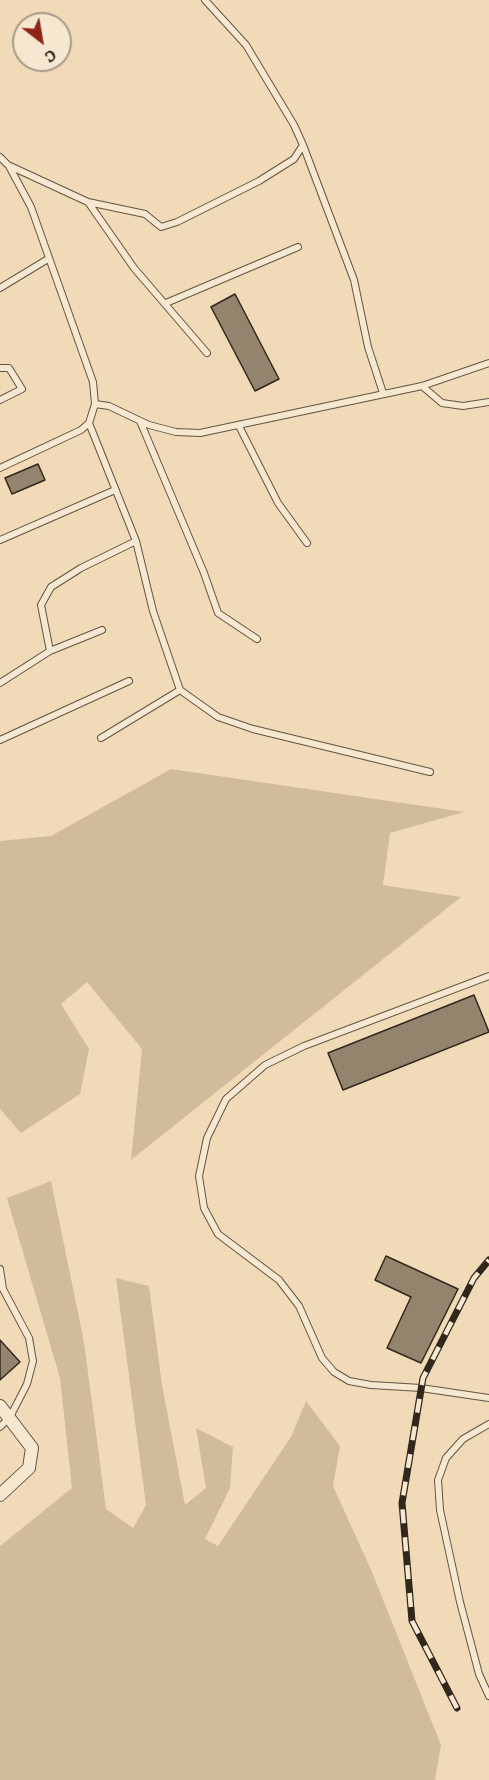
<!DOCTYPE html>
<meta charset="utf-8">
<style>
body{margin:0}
#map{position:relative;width:489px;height:1780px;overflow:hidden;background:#f1dab7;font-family:Alegreya,serif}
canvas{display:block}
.north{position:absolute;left:12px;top:12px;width:60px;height:60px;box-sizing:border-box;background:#f6e7d0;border:2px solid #a79a88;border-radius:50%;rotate:149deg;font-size:16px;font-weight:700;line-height:24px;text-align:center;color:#31271c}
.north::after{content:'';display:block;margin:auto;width:21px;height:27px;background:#8f2418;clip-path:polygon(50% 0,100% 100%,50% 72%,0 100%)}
</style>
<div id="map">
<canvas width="489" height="1780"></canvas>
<div class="north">С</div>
</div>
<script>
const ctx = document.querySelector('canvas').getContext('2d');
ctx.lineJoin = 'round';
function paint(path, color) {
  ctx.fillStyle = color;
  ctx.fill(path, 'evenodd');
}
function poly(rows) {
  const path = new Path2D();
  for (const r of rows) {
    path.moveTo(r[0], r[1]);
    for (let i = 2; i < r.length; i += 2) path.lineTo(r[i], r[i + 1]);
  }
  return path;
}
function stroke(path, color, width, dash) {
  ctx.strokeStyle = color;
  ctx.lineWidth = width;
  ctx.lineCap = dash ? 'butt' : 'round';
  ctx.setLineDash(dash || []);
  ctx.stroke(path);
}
const green = poly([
 [171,769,464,812,390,833,383,885,461,897,131,1160,142,1049,87,982,61,1004,89,1049,80,1094,21,1133,0,1109,0,841,51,836],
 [51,1181,84,1342,106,1509,133,1528,146,1505,116,1278,149,1286,162,1385,185,1505,206,1488,196,1428,233,1447,230,1488,205,1539,218,1546,291,1437,306,1401,340,1446,333,1486,372,1572,441,1745,435,1780,0,1780,0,1546,72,1488,60,1378,7,1198]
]);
const building = poly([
 [235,294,279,379,255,391,211,307,235,294],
 [38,464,45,480,12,494,5,478,38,464],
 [474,995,489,1032,343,1090,328,1053,474,995],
 [386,1256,458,1289,421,1363,387,1348,411,1297,375,1280,386,1256],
 [0,1340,20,1362,0,1380,0,1340]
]);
const lane = poly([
 [303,145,354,280,368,347,383,393],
 [0,157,9,166,31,207,93,382,95,404,89,423,81,430,0,468],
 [10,166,88,202,134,268,207,353],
 [88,202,145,214,161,227,177,222,259,181,294,159,303,145,294,125,246,45,205,0],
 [0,288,48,259],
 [166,303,298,247],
 [0,368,9,368,22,389,0,400],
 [422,386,442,403,463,406,489,402],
 [95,404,109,406,149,425,176,432,200,433,422,386,489,363],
 [140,421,204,573,218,613,257,639],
 [89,423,136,541,153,611,180,690,218,717,253,729,430,772],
 [239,426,278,503,307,543],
 [0,540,115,490],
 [50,651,41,605,51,587,81,568,136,541],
 [0,683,50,651,102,630],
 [101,738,180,690],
 [0,740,129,681],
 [489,976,304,1046,265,1065,226,1099,207,1138,199,1176,204,1208,218,1234,279,1280,299,1306,322,1358,334,1372,349,1381,371,1385,421,1388,489,1398],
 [0,1269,3,1289,29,1338,33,1361,27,1384,10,1417,0,1427],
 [489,1424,463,1439,446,1458,438,1480,440,1510,460,1602,479,1674,489,1696]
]);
const street = poly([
 [0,1406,32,1448,29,1468,0,1495]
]);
const rail = poly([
 [457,1708,412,1621,402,1503,423,1378,474,1278,489,1260]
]);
paint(green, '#d0bc9d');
paint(building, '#95846d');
stroke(building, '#31271c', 1.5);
stroke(lane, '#615443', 8);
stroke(street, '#615443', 14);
stroke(lane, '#f6e7d0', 6);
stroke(street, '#f6e7d0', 12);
stroke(rail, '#31271c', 7);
stroke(rail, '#f6e7d0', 4.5, [14]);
</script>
